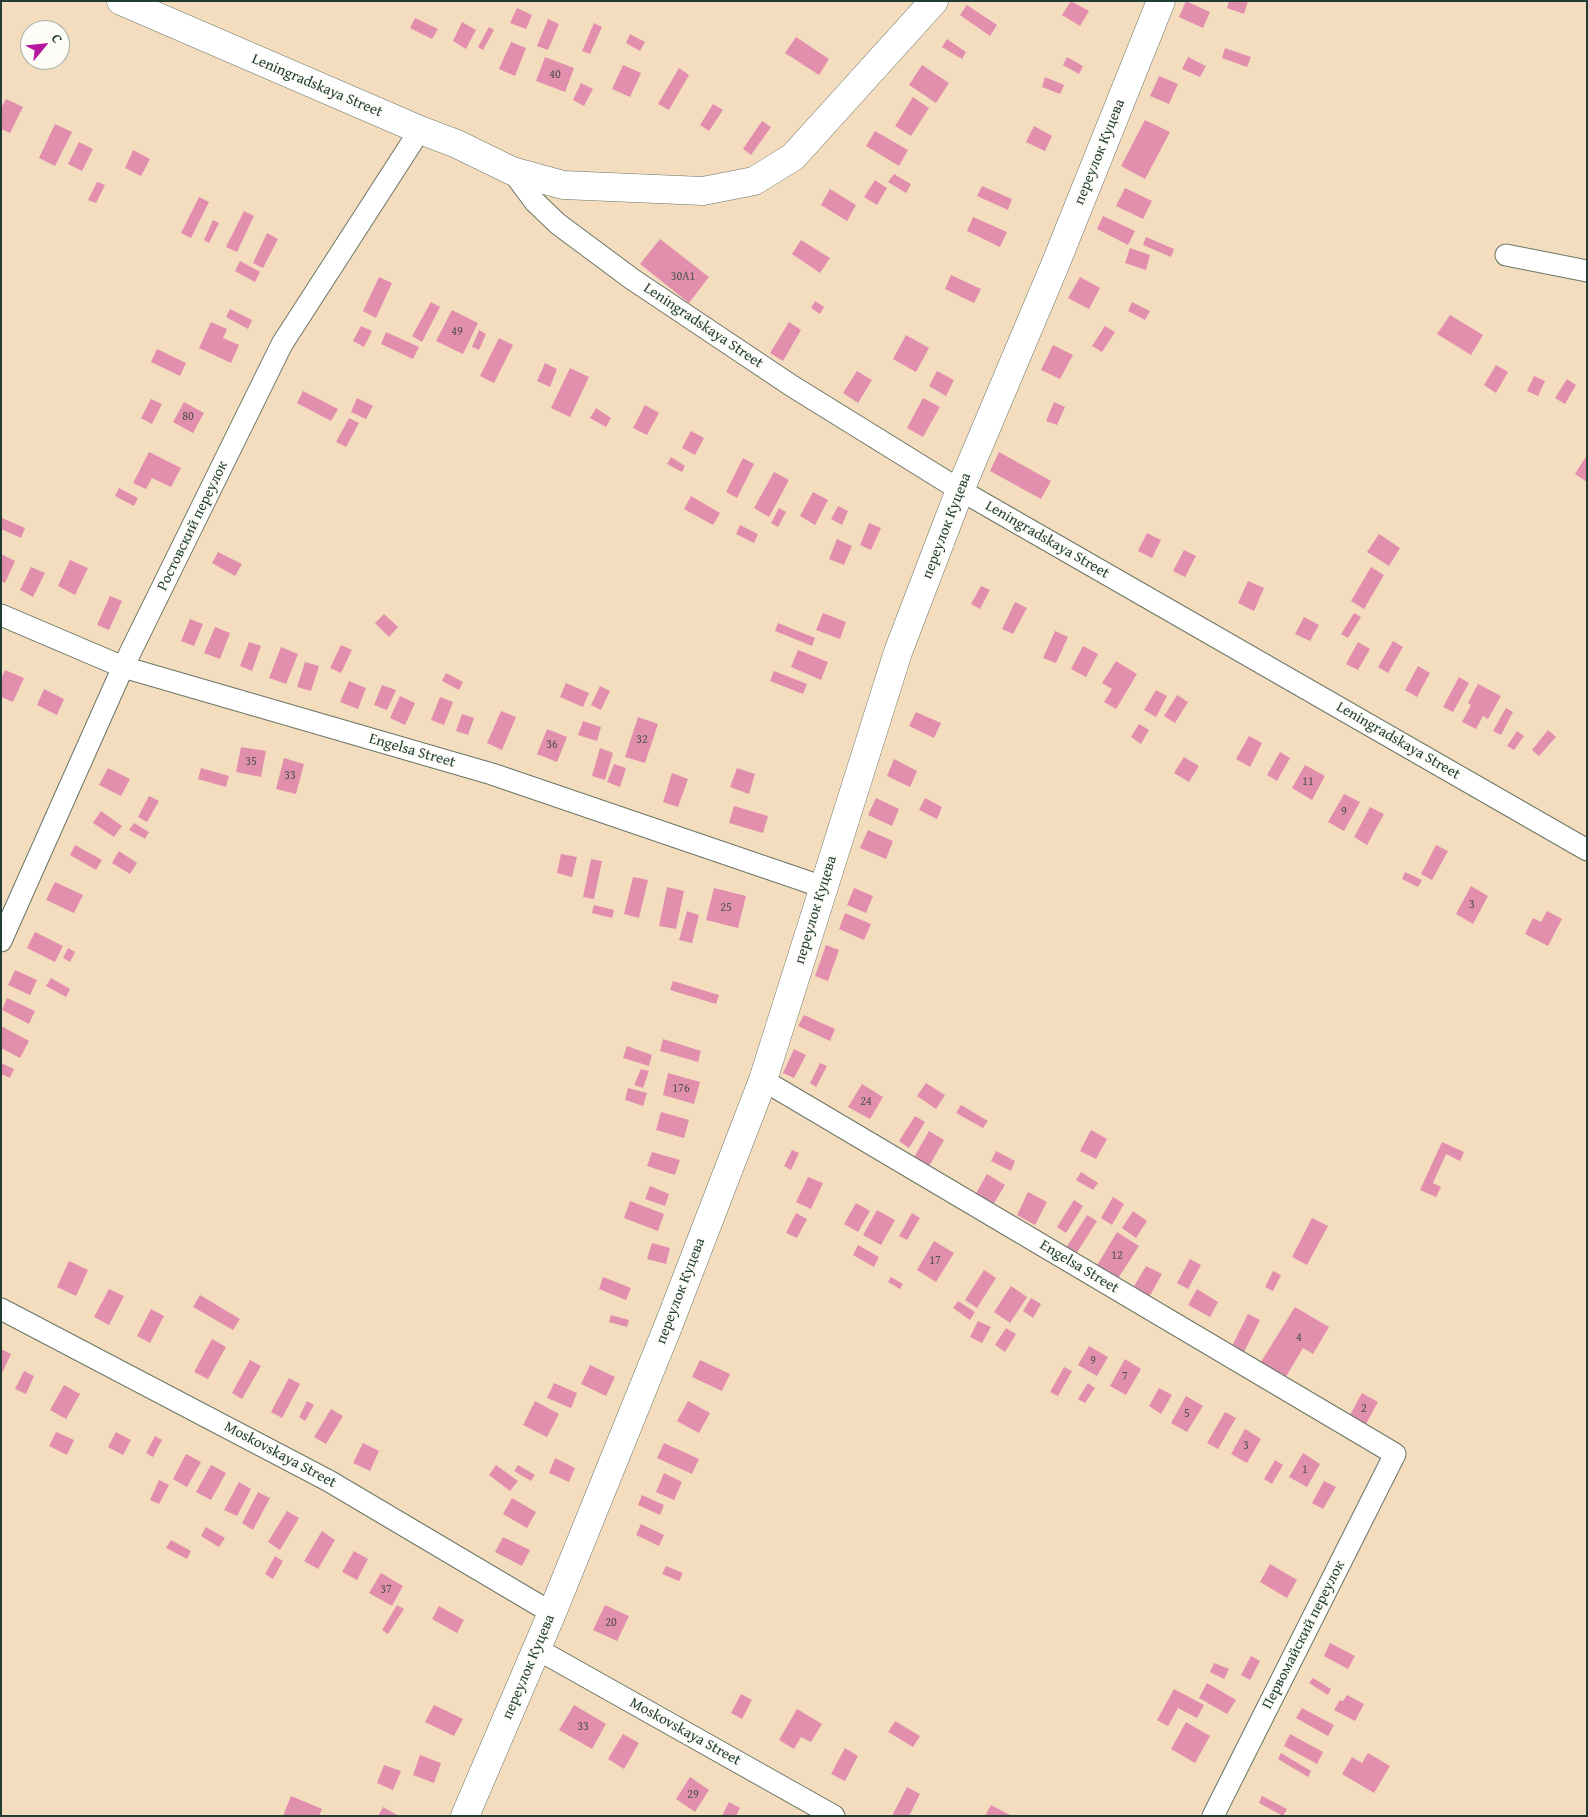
<!DOCTYPE html>
<meta charset="utf-8">
<style>
body{margin:0}
#map{position:relative;width:1588px;height:1817px;overflow:hidden;background:#f4ddbe;font-family:"Gentium Book Plus",serif}
canvas{display:block}
.frame{position:absolute;inset:0;border:2px solid #1f3d34;pointer-events:none}
.north{position:absolute;left:20px;top:20px;width:50px;height:50px;box-sizing:border-box;background:#fdfcf7;border:1px solid #a4b0a9;border-radius:50%;rotate:62deg;font-size:14px;font-weight:700;line-height:20px;text-align:center;color:#1f3d34}
.north::after{content:'';display:block;margin:auto;width:18px;height:22px;background:#b5179e;clip-path:polygon(50% 0,100% 100%,50% 72%,0 100%)}
</style>
<div id="map">
<canvas width="1588" height="1817"></canvas>
<div class="frame"></div>
<div class="north">С</div>
</div>
<script>
const ctx = document.querySelector('canvas').getContext('2d');
ctx.lineJoin = 'round';
function paint(path, color) {
  ctx.fillStyle = color;
  ctx.fill(path, 'evenodd');
}
function poly(rows) {
  const path = new Path2D();
  for (const r of rows) {
    path.moveTo(r[0], r[1]);
    for (let i = 2; i < r.length; i += 2) path.lineTo(r[i], r[i + 1]);
  }
  return path;
}
function stroke(path, color, width, dash) {
  ctx.strokeStyle = color;
  ctx.lineWidth = width;
  ctx.lineCap = dash ? 'butt' : 'round';
  ctx.setLineDash(dash || []);
  ctx.stroke(path);
}
function write(font, color, halo, rows, align = 'center') {
  ctx.font = font + ' "Gentium Book Plus",serif';
  ctx.lineWidth = 4;
  ctx.setLineDash([]);
  ctx.textBaseline = 'middle';
  ctx.strokeStyle = halo;
  ctx.fillStyle = color;
  for (const [text, x, y, turn = 0] of rows) {
    ctx.save();
    ctx.translate(x, y);
    ctx.rotate((+turn || 0) * Math.PI / 180);
    ctx.textAlign = isNaN(turn) ? turn : align;
    if (halo) ctx.strokeText(text, 0, 0);
    ctx.fillText(text, 0, 0);
    ctx.restore();
  }
}
const building = poly([
 [1071,1,1089,11,1080,26,1062,15],
 [1186,1,1210,12,1203,28,1179,17],
 [1229,1,1248,1,1244,14,1227,8],
 [967,5,997,25,990,36,960,15],
 [517,8,532,15,526,29,510,23],
 [415,18,438,29,432,39,410,28],
 [548,19,559,24,548,50,537,46],
 [462,22,476,30,466,49,453,41],
 [594,23,602,27,590,54,582,51],
 [489,27,494,30,483,50,478,47],
 [630,34,645,42,640,51,626,43],
 [796,37,829,59,819,75,785,53],
 [947,39,966,52,962,59,942,47],
 [511,42,526,48,515,76,499,69],
 [1225,48,1251,57,1247,67,1222,58],
 [545,57,574,68,565,92,536,81],
 [1067,57,1083,66,1079,74,1063,65],
 [1188,57,1206,66,1200,77,1182,69],
 [623,65,641,73,630,97,612,89],
 [922,65,949,83,936,103,909,85],
 [679,68,689,75,669,110,658,104],
 [1159,76,1178,84,1169,104,1150,96],
 [1045,77,1064,85,1060,94,1042,87],
 [581,83,593,89,584,106,573,100],
 [913,97,929,108,911,136,895,126],
 [6,99,23,107,10,133,1,129,1,108],
 [713,104,723,110,709,131,700,125],
 [1145,120,1170,132,1145,179,1121,166],
 [762,121,771,127,751,155,743,149],
 [55,124,72,132,55,166,39,158],
 [1034,126,1052,136,1045,151,1026,142],
 [875,131,908,150,899,166,866,146],
 [79,142,93,149,82,171,68,164],
 [133,150,150,159,141,176,125,168],
 [894,174,911,184,906,193,888,182],
 [875,180,887,188,877,205,864,197],
 [97,182,105,185,96,203,88,200],
 [982,186,1012,199,1008,210,977,196],
 [1125,188,1152,201,1143,219,1116,206],
 [830,189,856,205,847,221,821,205],
 [199,197,209,202,191,238,181,233],
 [244,211,254,216,237,252,226,247],
 [1103,216,1135,231,1128,245,1097,229],
 [973,217,1007,232,1000,247,967,231],
 [213,220,219,223,209,243,204,240],
 [267,233,278,239,263,268,253,263],
 [1146,237,1174,249,1171,257,1143,245],
 [660,239,709,277,689,303,640,264],
 [801,240,830,258,820,273,792,254],
 [1130,248,1150,255,1146,270,1125,263],
 [240,261,260,272,255,282,235,271],
 [951,275,981,289,974,303,945,289],
 [379,277,392,283,376,318,363,311],
 [1080,277,1100,288,1089,309,1068,298],
 [815,301,824,307,820,314,811,308],
 [431,302,440,307,422,342,412,336],
 [1132,302,1150,311,1145,320,1128,311],
 [230,309,252,320,248,329,226,317],
 [452,310,478,323,463,354,436,341],
 [1450,315,1483,335,1471,355,1437,334],
 [211,322,227,329,223,338,239,345,231,363,199,348],
 [789,322,801,330,783,361,770,353],
 [361,326,372,331,364,347,353,341],
 [1105,326,1115,332,1102,352,1092,346],
 [479,330,486,334,479,350,472,347],
 [386,332,419,347,413,359,381,344],
 [906,335,929,348,916,372,893,359],
 [499,338,513,345,494,383,480,376],
 [1053,345,1073,355,1060,379,1041,370],
 [157,349,186,363,180,376,151,362],
 [545,363,557,369,550,387,537,381],
 [1496,365,1508,372,1496,393,1484,385],
 [570,368,589,377,570,417,551,408],
 [857,371,872,380,858,403,843,393],
 [937,371,954,380,946,396,929,386],
 [1534,376,1545,381,1538,396,1527,391],
 [1567,379,1576,385,1565,404,1555,398],
 [303,391,338,409,331,421,297,403],
 [357,398,373,406,366,419,351,412],
 [923,398,940,407,923,437,907,428],
 [151,399,162,404,152,424,141,418],
 [184,402,204,413,193,433,173,422],
 [1054,402,1065,407,1057,425,1046,421],
 [645,405,659,413,647,435,633,428],
 [596,408,611,418,606,427,590,418],
 [349,418,359,423,346,447,336,442],
 [691,431,704,438,695,455,682,448],
 [149,452,181,468,171,487,152,478,146,489,133,483],
 [999,452,1051,481,1041,499,990,471],
 [1587,455,1587,482,1575,474],
 [671,457,685,466,682,472,667,464],
 [743,458,754,464,737,498,726,492],
 [774,472,789,480,769,517,754,508],
 [119,488,138,498,134,506,115,496],
 [813,492,828,500,815,525,800,516],
 [691,496,720,513,713,525,684,509],
 [838,506,848,511,842,525,831,519],
 [779,508,786,512,778,527,771,523],
 [2,518,25,528,21,538,1,529],
 [869,523,881,528,871,550,860,545],
 [740,525,758,534,754,543,736,534],
 [1147,533,1161,540,1152,558,1138,551],
 [1379,534,1400,548,1389,566,1367,552],
 [837,539,852,546,844,565,829,559],
 [1184,550,1196,556,1185,577,1173,571],
 [218,552,242,564,235,576,212,563],
 [1,554,15,561,5,583,1,581],
 [70,560,88,568,75,595,58,586],
 [31,567,45,573,33,597,20,590],
 [1371,567,1384,575,1364,609,1351,601],
 [1248,581,1264,588,1254,611,1238,603],
 [981,586,990,590,980,609,971,604],
 [110,596,122,601,109,630,97,625],
 [1015,602,1027,608,1013,634,1002,629],
 [823,613,846,622,840,639,816,630],
 [1354,613,1361,617,1348,638,1341,634],
 [384,614,398,627,389,637,375,623],
 [1304,617,1319,625,1310,641,1295,634],
 [190,619,203,624,194,646,181,641],
 [778,623,815,638,812,646,775,631],
 [215,627,230,633,220,659,204,653],
 [1055,631,1068,637,1056,663,1043,658],
 [1393,641,1403,647,1388,673,1378,667],
 [249,642,261,646,252,671,240,666],
 [1358,642,1370,649,1358,670,1346,664],
 [341,645,352,650,341,673,330,668],
 [1083,646,1098,654,1086,677,1071,669],
 [281,647,298,654,286,684,269,678],
 [798,650,828,662,821,680,791,667],
 [1116,661,1137,674,1116,709,1104,702,1112,689,1102,683],
 [305,662,319,666,311,691,297,687],
 [1418,666,1430,673,1417,697,1405,690],
 [5,670,24,678,13,702,1,697,1,679],
 [774,671,807,684,803,694,770,681],
 [446,673,463,682,459,690,442,681],
 [1459,677,1469,683,1453,712,1443,707],
 [349,681,366,688,358,709,340,702],
 [566,683,589,693,583,707,560,697],
 [1478,684,1501,696,1488,719,1483,716,1476,729,1462,722,1471,705,1468,703],
 [382,685,396,690,387,710,374,705],
 [600,686,610,691,601,710,591,705],
 [44,689,64,699,57,715,37,705],
 [1156,690,1167,696,1156,717,1144,710],
 [1177,695,1188,702,1175,723,1164,716],
 [400,696,415,703,405,725,390,718],
 [440,697,453,702,444,725,431,720],
 [1506,708,1513,712,1501,735,1493,731],
 [501,711,516,717,502,750,487,743],
 [916,712,941,723,934,738,909,726],
 [462,714,474,718,468,735,456,731],
 [638,717,658,724,645,763,625,757],
 [583,721,601,727,597,741,578,735],
 [1139,724,1149,730,1141,744,1131,737],
 [547,729,567,737,557,762,537,754],
 [1548,730,1556,737,1539,756,1532,750],
 [1517,731,1524,736,1514,750,1507,746],
 [1249,736,1262,743,1250,767,1236,759],
 [241,747,266,751,261,777,236,772],
 [600,748,613,753,605,780,592,776],
 [1280,752,1290,758,1277,781,1267,775],
 [1184,757,1199,766,1189,782,1174,773],
 [284,758,304,764,296,794,276,789],
 [894,759,917,771,910,787,887,776],
 [614,764,626,768,620,787,607,782],
 [1305,765,1325,776,1312,800,1292,788],
 [108,768,130,779,121,796,99,785],
 [201,768,229,776,226,787,198,779],
 [737,768,755,774,749,794,730,787],
 [672,773,688,779,678,807,663,802],
 [1344,794,1360,802,1344,831,1328,822],
 [149,796,159,801,147,822,138,817],
 [876,798,899,809,892,826,868,815],
 [925,798,942,807,937,819,919,810],
 [734,806,768,816,763,833,729,823],
 [1370,807,1384,814,1367,845,1354,837],
 [101,811,122,826,114,837,93,823],
 [134,823,149,832,145,839,129,830],
 [868,830,893,841,886,859,860,848],
 [75,845,102,860,96,870,70,855],
 [1436,845,1448,851,1432,880,1421,874],
 [119,851,137,863,130,874,112,863],
 [561,854,577,857,572,877,557,873],
 [591,859,602,861,594,899,583,897],
 [1405,872,1422,880,1418,887,1402,879],
 [633,877,648,880,639,918,624,914],
 [55,882,83,895,74,913,46,900],
 [1471,886,1488,896,1473,924,1456,914],
 [667,887,684,891,676,929,659,926],
 [714,888,746,896,738,928,706,920],
 [854,888,873,896,866,913,847,905],
 [594,905,614,910,612,918,592,913],
 [687,911,699,915,692,943,679,940],
 [1547,911,1562,919,1548,946,1525,934,1533,918,1541,922],
 [845,913,871,924,864,940,839,929],
 [35,932,63,946,55,962,27,948],
 [826,945,839,950,828,981,815,976],
 [68,948,75,952,70,962,63,958],
 [15,970,37,980,30,995,8,985],
 [51,978,70,989,66,997,46,986],
 [673,981,719,995,716,1004,670,990],
 [7,998,35,1011,29,1024,2,1010],
 [804,1015,835,1029,830,1041,798,1026],
 [1,1026,29,1041,20,1058,1,1048],
 [663,1039,701,1051,698,1062,660,1051],
 [627,1046,652,1055,649,1066,623,1058],
 [794,1049,806,1055,794,1078,783,1073],
 [1,1063,14,1069,10,1078,1,1074],
 [820,1063,827,1066,816,1087,810,1083],
 [641,1069,649,1071,643,1088,634,1085],
 [668,1073,700,1082,694,1104,663,1095],
 [926,1083,945,1095,936,1109,917,1096],
 [862,1084,883,1097,870,1119,848,1107],
 [628,1088,647,1093,643,1106,625,1100],
 [961,1105,988,1121,983,1128,956,1113],
 [661,1112,689,1120,684,1138,656,1130],
 [915,1116,925,1122,909,1148,899,1141],
 [1091,1130,1107,1139,1096,1159,1080,1151],
 [929,1131,944,1140,928,1168,913,1159],
 [1442,1142,1464,1152,1460,1161,1446,1154,1433,1183,1441,1187,1436,1197,1420,1190],
 [792,1150,799,1153,791,1170,784,1166],
 [996,1151,1015,1161,1011,1171,991,1161],
 [652,1152,680,1160,675,1175,647,1166],
 [1081,1172,1098,1183,1093,1190,1076,1180],
 [987,1174,1005,1185,993,1205,975,1195],
 [808,1177,823,1183,811,1209,796,1202],
 [650,1186,669,1194,665,1206,645,1199],
 [1028,1192,1047,1202,1035,1225,1017,1215],
 [1113,1197,1124,1204,1112,1225,1101,1218],
 [1074,1200,1083,1206,1066,1233,1057,1227],
 [630,1201,664,1214,658,1231,624,1218],
 [856,1203,870,1211,858,1232,844,1224],
 [877,1210,895,1220,881,1245,863,1235],
 [1133,1211,1147,1221,1136,1238,1122,1228],
 [796,1213,807,1219,797,1238,786,1233],
 [912,1213,920,1218,907,1240,899,1236],
 [1087,1215,1097,1221,1076,1254,1066,1248],
 [1312,1218,1328,1226,1307,1265,1292,1257],
 [1117,1232,1139,1246,1117,1280,1096,1267],
 [934,1241,954,1253,936,1282,917,1270],
 [652,1243,670,1248,666,1264,647,1259],
 [858,1245,879,1257,874,1267,853,1255],
 [1190,1259,1201,1265,1188,1289,1177,1283],
 [69,1261,88,1270,76,1296,57,1287],
 [1146,1266,1162,1274,1149,1297,1133,1288],
 [984,1270,996,1278,977,1308,965,1300],
 [1273,1271,1281,1275,1273,1291,1265,1287],
 [603,1277,631,1288,626,1300,599,1289],
 [891,1277,903,1284,900,1289,888,1282],
 [1011,1286,1027,1297,1010,1323,994,1312],
 [109,1289,124,1296,109,1325,94,1317],
 [1197,1289,1218,1302,1210,1317,1188,1305],
 [200,1295,240,1319,233,1330,193,1307],
 [1031,1298,1041,1304,1033,1318,1023,1311],
 [958,1301,975,1312,970,1320,953,1308],
 [1295,1307,1329,1327,1313,1354,1303,1348,1284,1380,1259,1365],
 [151,1309,164,1316,150,1343,137,1336],
 [1248,1314,1260,1320,1244,1352,1232,1346],
 [611,1315,629,1320,627,1327,609,1322],
 [978,1321,991,1327,982,1343,970,1337],
 [1006,1328,1016,1334,1005,1352,995,1345],
 [212,1339,226,1347,208,1379,194,1372],
 [1089,1346,1108,1357,1097,1376,1078,1365],
 [1,1349,11,1354,1,1375],
 [1125,1359,1141,1369,1126,1395,1110,1386],
 [250,1360,261,1366,242,1399,232,1393],
 [700,1360,730,1374,722,1391,692,1377],
 [590,1365,615,1377,606,1396,581,1384],
 [1064,1367,1072,1371,1058,1396,1050,1392],
 [24,1371,34,1376,26,1394,15,1389],
 [289,1378,300,1384,282,1418,271,1412],
 [554,1383,577,1393,571,1408,547,1398],
 [1088,1383,1095,1388,1085,1403,1078,1399],
 [64,1385,80,1394,66,1419,50,1410],
 [1159,1388,1172,1395,1161,1414,1149,1406],
 [1362,1393,1378,1402,1366,1424,1350,1415],
 [1186,1396,1203,1406,1187,1432,1171,1423],
 [307,1401,314,1405,305,1421,299,1417],
 [535,1401,559,1414,547,1437,523,1425],
 [688,1401,710,1413,699,1433,677,1421],
 [331,1409,343,1416,326,1444,314,1437],
 [1225,1412,1236,1418,1218,1449,1207,1443],
 [1245,1429,1261,1439,1247,1463,1231,1454],
 [56,1432,74,1440,67,1455,49,1446],
 [116,1432,131,1440,123,1455,108,1447],
 [155,1436,162,1440,153,1457,146,1453],
 [363,1443,379,1451,370,1471,353,1463],
 [664,1443,699,1459,692,1474,657,1458],
 [1303,1453,1320,1464,1307,1487,1289,1477],
 [186,1454,201,1462,187,1487,173,1479],
 [555,1458,575,1468,569,1482,549,1473],
 [1275,1460,1283,1465,1272,1484,1264,1479],
 [211,1465,226,1473,211,1500,196,1492],
 [496,1465,518,1481,510,1491,489,1475],
 [518,1465,535,1475,531,1481,514,1471],
 [664,1473,682,1482,674,1500,656,1492],
 [159,1480,169,1485,159,1504,150,1500],
 [1324,1481,1336,1487,1323,1509,1312,1503],
 [239,1482,251,1489,237,1516,224,1510],
 [258,1492,270,1498,253,1530,242,1523],
 [642,1495,664,1505,660,1515,638,1505],
 [512,1498,536,1512,527,1528,503,1514],
 [287,1511,299,1518,280,1550,268,1542],
 [641,1524,664,1535,659,1546,636,1535],
 [206,1527,225,1538,219,1547,201,1536],
 [322,1531,335,1540,318,1569,304,1561],
 [503,1537,530,1550,522,1566,495,1552],
 [171,1540,191,1551,187,1559,166,1548],
 [354,1551,368,1559,357,1580,342,1572],
 [275,1556,283,1561,273,1579,265,1574],
 [1270,1564,1297,1580,1287,1598,1260,1582],
 [666,1566,683,1573,679,1581,662,1574],
 [381,1573,403,1586,392,1606,369,1593],
 [397,1605,404,1609,388,1634,382,1630],
 [605,1605,629,1616,617,1641,593,1630],
 [439,1606,464,1620,457,1633,432,1619],
 [1330,1643,1355,1656,1348,1669,1324,1656],
 [1251,1656,1260,1661,1250,1680,1241,1675],
 [1214,1663,1229,1669,1224,1679,1210,1672],
 [1313,1678,1331,1689,1328,1695,1309,1683],
 [1207,1683,1236,1700,1227,1714,1199,1698],
 [1174,1689,1204,1705,1197,1718,1178,1708,1168,1726,1157,1720],
 [741,1694,752,1700,742,1719,731,1713],
 [1347,1695,1364,1704,1355,1721,1334,1710,1340,1700,1343,1701],
 [434,1705,463,1719,454,1736,425,1722],
 [574,1705,606,1724,592,1749,559,1730],
 [1302,1708,1334,1725,1328,1736,1296,1718],
 [797,1709,822,1724,811,1742,801,1737,794,1749,779,1740],
 [895,1721,920,1736,913,1747,888,1732],
 [1186,1722,1210,1736,1195,1763,1171,1749],
 [623,1734,639,1743,624,1769,608,1759],
 [1290,1734,1323,1752,1317,1764,1284,1746],
 [845,1748,858,1756,845,1781,831,1774],
 [1281,1753,1311,1771,1308,1777,1278,1759],
 [1368,1753,1390,1766,1374,1793,1342,1774,1352,1757,1362,1763],
 [420,1755,441,1763,434,1783,413,1775],
 [384,1765,401,1771,393,1790,377,1783],
 [690,1777,709,1790,695,1812,676,1799],
 [907,1787,920,1794,909,1816,895,1816,893,1814],
 [291,1796,322,1809,319,1816,283,1816],
 [1262,1796,1287,1809,1283,1816,1259,1803],
 [729,1802,740,1808,736,1816,722,1816],
 [991,1805,1012,1816,985,1816],
 [383,1807,399,1816,378,1816]
]);
const street = poly([
 [512,171,535,202,558,224,632,279,792,386,960,490,1587,850],
 [1506,255,1587,271],
 [1,615,123,667,492,774,823,887],
 [1,941,123,667,282,344,420,130],
 [763,1080,1395,1454,1213,1816],
 [1,1309,329,1481,552,1613],
 [537,1649,834,1816]
]);
const secondary = poly([
 [121,1,420,130,457,144,512,171,563,185,703,191,754,181,793,157,934,1],
 [465,1816,552,1613,669,1324,763,1080,898,652,960,490,1055,265,1161,1]
]);
const numberNames = [
 ["40",555,75],
 ["30А1",683,277],
 ["49",457,332],
 ["80",188,417],
 ["32",642,740],
 ["36",552,745],
 ["35",251,762],
 ["33",290,776],
 ["11",1308,782],
 ["9",1344,812],
 ["3",1472,905],
 ["25",726,908],
 ["176",681,1089],
 ["24",866,1102],
 ["12",1117,1256],
 ["17",935,1261],
 ["4",1299,1338],
 ["9",1093,1361],
 ["7",1125,1377],
 ["2",1364,1409],
 ["5",1187,1414],
 ["3",1246,1446],
 ["1",1305,1470],
 ["37",386,1590],
 ["20",611,1623],
 ["33",583,1727],
 ["29",693,1795]
];
const streetNames = [
 ["Leningradskaya Street",317,86,23],
 ["переулок Куцева",1100,152,-68],
 ["Leningradskaya Street",703,326,34],
 ["Ростовский переулок",193,526,-64],
 ["переулок Куцева",947,526,-69],
 ["Leningradskaya Street",1047,540,30],
 ["Leningradskaya Street",1398,741,30],
 ["Engelsa Street",412,751,16],
 ["переулок Куцева",816,910,-73],
 ["Engelsa Street",1079,1267,31],
 ["переулок Куцева",681,1291,-69],
 ["Moskovskaya Street",280,1455,28],
 ["Первомайский переулок",1304,1635,-63],
 ["переулок Куцева",529,1667,-67],
 ["Moskovskaya Street",685,1732,29]
];
paint(building, '#e28fae');
stroke(street, '#6a7564', 23);
stroke(secondary, '#6a7564', 29);
stroke(street, '#fff', 21);
stroke(secondary, '#fff', 28);
write('12px', '#505252', null, numberNames);
write('15px', '#1f3d34', '#fdfcf7', streetNames);
</script>
